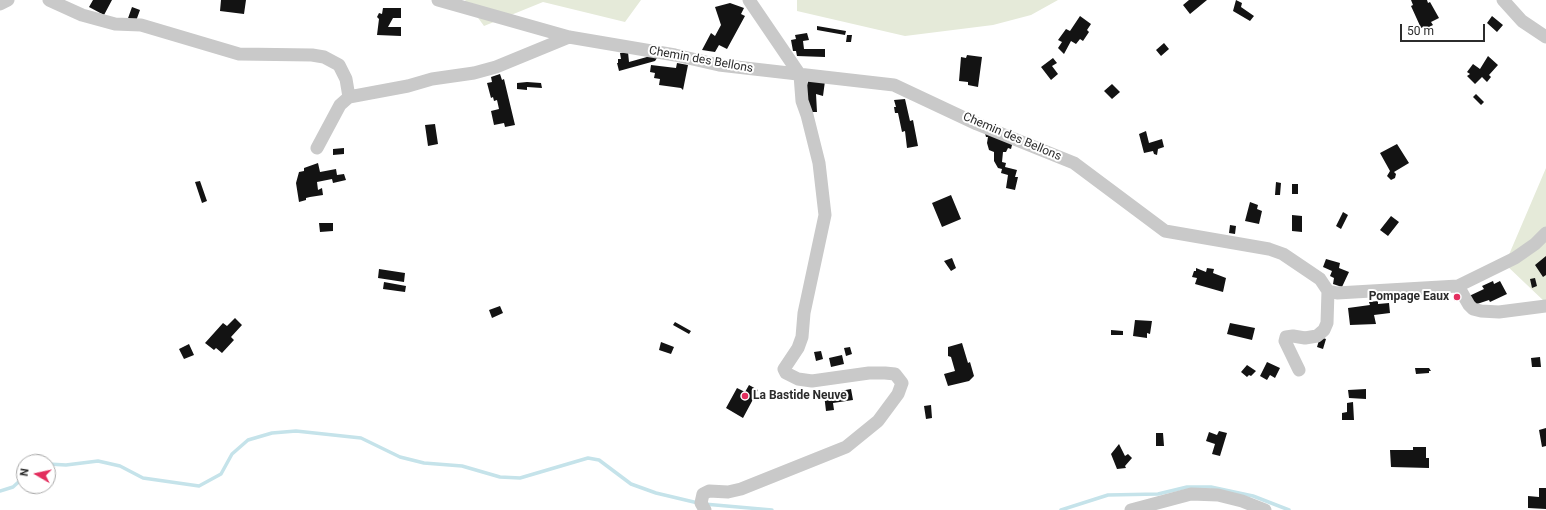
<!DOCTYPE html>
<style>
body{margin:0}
#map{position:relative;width:1546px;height:510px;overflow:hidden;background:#fff;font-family:Roboto,sans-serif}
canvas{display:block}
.north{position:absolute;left:16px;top:454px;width:40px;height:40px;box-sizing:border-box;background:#fff;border:1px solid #ababab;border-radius:50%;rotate:279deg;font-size:11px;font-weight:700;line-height:16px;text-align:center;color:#2c2c2c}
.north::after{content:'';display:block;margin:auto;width:14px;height:18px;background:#e32e5e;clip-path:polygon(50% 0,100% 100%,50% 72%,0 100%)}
.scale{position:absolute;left:1400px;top:24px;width:85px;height:18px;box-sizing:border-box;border:2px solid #2c2c2c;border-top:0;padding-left:5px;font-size:12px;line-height:14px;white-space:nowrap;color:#2c2c2c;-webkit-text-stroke:3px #fff;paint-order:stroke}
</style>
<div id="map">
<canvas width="1546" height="510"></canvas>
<div class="north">N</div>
<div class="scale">50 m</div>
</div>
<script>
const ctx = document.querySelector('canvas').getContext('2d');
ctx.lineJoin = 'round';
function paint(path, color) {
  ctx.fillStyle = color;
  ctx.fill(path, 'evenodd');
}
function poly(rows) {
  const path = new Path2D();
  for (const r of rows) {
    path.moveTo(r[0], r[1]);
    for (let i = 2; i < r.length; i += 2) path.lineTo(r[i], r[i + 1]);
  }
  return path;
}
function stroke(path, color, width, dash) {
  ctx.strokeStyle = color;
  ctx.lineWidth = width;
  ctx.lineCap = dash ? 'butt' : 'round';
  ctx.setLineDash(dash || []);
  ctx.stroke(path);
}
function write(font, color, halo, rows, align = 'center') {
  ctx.font = font + ' Roboto,sans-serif';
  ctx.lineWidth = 4;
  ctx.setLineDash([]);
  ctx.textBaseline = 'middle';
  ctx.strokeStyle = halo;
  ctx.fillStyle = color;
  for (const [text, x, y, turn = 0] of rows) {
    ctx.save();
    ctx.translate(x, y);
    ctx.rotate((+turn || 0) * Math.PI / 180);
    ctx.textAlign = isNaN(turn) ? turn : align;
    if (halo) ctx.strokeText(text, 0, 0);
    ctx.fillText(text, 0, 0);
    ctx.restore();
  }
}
const green = poly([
 [465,0,641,0,625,22,543,2,484,26],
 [797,0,1058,0,1031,15,993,25,905,36,797,11],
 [1546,168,1546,303,1505,264]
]);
const stream = poly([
 [48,464,66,465,98,461,120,466,143,478,199,486,221,474,232,454,248,440,272,433,296,431,361,438,400,457,424,463,462,466,500,477,520,478,588,458,599,460,631,484,656,493,698,503],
 [0,491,13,487,24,477],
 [704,504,772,510],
 [1061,510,1108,495,1158,494,1187,487,1211,487,1253,496,1289,510]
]);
const building = poly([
 [93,0,112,0,104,15,89,7],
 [221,0,246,0,244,14,220,11],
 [1189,0,1207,0,1190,14,1183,5],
 [1236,0,1242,3,1241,7,1254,16,1250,21,1233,11],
 [1411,0,1427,0,1428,3,1430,2,1439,18,1431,22,1433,25,1425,29,1423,27,1421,28,1411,6,1413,5],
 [730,3,744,8,741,14,745,16,727,49,719,45,715,52,702,50,711,33,715,36,721,25,715,7],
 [132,7,140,10,136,21,127,21],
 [383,8,401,8,401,18,393,18,388,27,401,27,401,36,377,35,379,19,377,17,379,13,382,14],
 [1080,16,1091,24,1087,30,1089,32,1083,41,1080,39,1076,44,1071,41,1064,54,1058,48,1062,42,1058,40,1066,29,1070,31],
 [1492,16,1503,25,1497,32,1487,23],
 [817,26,846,31,845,35,817,30],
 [807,33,809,40,803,41,804,49,825,49,825,57,797,56,796,51,793,51,791,40,796,39,795,35],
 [847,35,852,35,851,42,846,42],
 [1164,43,1169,49,1161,56,1156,50],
 [628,52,629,62,654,55,657,58,655,61,619,71,617,63,618,63,618,59,621,59,620,53],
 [967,55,982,57,978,87,968,85,968,82,959,81,961,57,966,58],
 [1488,56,1498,65,1489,75,1491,77,1487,82,1482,77,1475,84,1467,76,1470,74,1467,72,1473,64,1480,69],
 [1053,58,1057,63,1052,66,1058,74,1051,80,1041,67],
 [677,63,688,65,683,90,681,88,659,85,660,79,654,78,655,73,650,72,651,65,676,68],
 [500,74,502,80,504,79,515,125,505,127,504,123,494,125,491,111,499,109,497,100,494,101,493,97,491,98,487,83,492,82,491,77],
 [809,78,825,81,823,96,816,94,817,112,811,112,805,93],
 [527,82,541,83,542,88,527,87,527,90,517,89,517,83],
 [1112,84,1120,92,1112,99,1104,91],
 [1476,94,1484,102,1481,105,1473,97],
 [905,99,910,121,913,120,918,146,907,148,905,131,902,132,898,113,895,113,894,107,896,107,894,100],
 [435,124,438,144,428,146,425,125],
 [1146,131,1149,143,1162,139,1164,147,1158,149,1157,155,1154,154,1153,151,1144,153,1139,134],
 [985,133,1013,141,1011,149,1008,148,1006,152,1003,152,1002,162,1006,163,1005,167,1017,170,1015,177,1018,177,1015,190,1006,188,1008,175,1001,173,1002,169,998,168,994,161,994,152,989,150,987,143,988,137,986,137],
 [1397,144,1409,163,1394,172,1396,174,1395,178,1391,180,1387,176,1390,171,1380,153],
 [344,148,344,154,333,155,333,149],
 [318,163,320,172,336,169,337,175,344,174,346,180,333,183,332,179,317,182,318,190,322,188,323,195,310,197,306,198,306,200,299,202,296,183,299,172,304,171,304,168],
 [200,181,207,201,202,203,195,182],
 [1276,182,1281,183,1280,195,1275,195],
 [1292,184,1298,184,1298,194,1292,194],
 [951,195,961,219,942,227,932,203],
 [1250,202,1258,205,1257,209,1262,211,1259,224,1245,221],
 [1343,212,1348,215,1341,229,1336,226],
 [1292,215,1302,216,1302,232,1292,231],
 [1391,216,1399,222,1388,236,1380,230],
 [319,223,333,223,333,231,320,232],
 [1230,225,1236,226,1235,234,1229,233],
 [1546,256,1546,275,1543,277,1535,265],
 [952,258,956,268,951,271,944,261],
 [1326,259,1340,263,1339,268,1349,272,1342,287,1333,284,1334,278,1330,276,1332,271,1323,267],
 [1196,268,1206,272,1207,268,1214,269,1213,273,1226,278,1223,292,1195,284,1197,278,1192,277,1194,271,1196,271],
 [379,269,405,273,404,282,378,278],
 [1535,278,1537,286,1532,288,1530,279],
 [1493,281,1494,284,1500,281,1507,294,1490,302,1489,300,1474,305,1467,297,1484,289,1482,286],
 [384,282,406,286,405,292,383,289],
 [1378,301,1378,304,1389,303,1390,313,1374,315,1376,324,1350,325,1348,308,1370,305,1369,302],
 [500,306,503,313,492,318,489,310],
 [235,318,242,325,231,337,234,340,222,353,216,348,214,350,205,343,223,323,227,326],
 [1135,320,1152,321,1150,334,1147,333,1147,338,1133,336],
 [675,322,691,331,689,334,673,325],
 [1230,323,1255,328,1252,340,1227,334],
 [1111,330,1123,331,1123,335,1111,335],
 [1320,337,1326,339,1323,349,1317,347],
 [661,342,674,347,671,354,659,350],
 [962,343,968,363,970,362,974,376,969,381,948,386,944,374,955,371,951,357,948,356,948,347],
 [189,344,194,355,184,359,179,349],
 [850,347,852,354,846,356,844,348],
 [821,351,823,359,816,361,814,352],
 [842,355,844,364,831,367,829,358],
 [1540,357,1541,367,1532,367,1531,358],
 [1267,362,1280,368,1275,378,1270,375,1267,380,1260,376],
 [1247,365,1256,371,1251,376,1249,375,1247,377,1241,372],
 [1415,368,1429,368,1431,371,1429,371,1429,373,1416,374],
 [749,385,758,390,743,418,726,408,737,388,745,392],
 [851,389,853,400,833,403,834,410,826,411,824,394],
 [1366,389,1366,399,1349,398,1348,390],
 [1353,402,1354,420,1342,420,1342,413,1347,412,1347,403],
 [931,405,932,418,926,419,924,406],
 [1546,428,1546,446,1542,447,1539,430],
 [1219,431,1227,433,1220,456,1212,454,1215,444,1206,441,1209,432,1217,435],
 [1156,433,1163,433,1164,446,1156,446],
 [1119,444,1125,456,1128,454,1132,458,1125,466,1126,468,1117,469,1111,454],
 [1413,447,1426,447,1426,458,1429,458,1429,468,1391,467,1390,450,1413,450],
 [1539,488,1546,488,1546,509,1528,508,1528,496,1539,497]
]);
const street = poly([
 [49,0,82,15,115,24,141,25,239,54,312,55,324,57,339,65,346,79,349,97],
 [438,0,569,37,675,55,719,65,894,85,977,124,1074,163,1165,231,1269,249,1283,254,1320,279,1328,291,1337,293,1458,286,1515,258,1535,244,1546,233],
 [1503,0,1522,21,1546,37],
 [0,4,8,0],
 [317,148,340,105,349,97,408,86,432,79,474,73,496,67,569,37],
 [1458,286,1469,305,1473,309,1481,311,1499,312,1546,306],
 [1299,370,1285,341,1286,337,1293,336,1305,338,1317,336,1324,330,1327,323,1328,291],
 [705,510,701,503,703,494,709,491,728,492,741,489,846,447,878,421,898,394,902,383,895,374,885,373,869,373,812,381,798,379,786,373,784,369,798,348,802,337,804,313,825,215,819,163,807,115,802,101,800,75,749,0],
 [1131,510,1191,494,1218,495,1242,501,1265,510]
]);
const markers = [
 [1457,297,4,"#e32e5e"],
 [745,396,4,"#e32e5e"]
];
const streetNames = [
 ["Chemin des Bellons",701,60,10],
 ["Chemin des Bellons",1012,137,23]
];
const poiNames = [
 ["Pompage Eaux",1449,297],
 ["La Bastide Neuve",753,396,"left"]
];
paint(green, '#e5ead9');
stroke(stream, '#c5e3ea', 3.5);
paint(building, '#131313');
stroke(street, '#c9c9c9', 13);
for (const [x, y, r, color] of markers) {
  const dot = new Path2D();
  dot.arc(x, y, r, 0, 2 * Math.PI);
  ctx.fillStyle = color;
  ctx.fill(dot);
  stroke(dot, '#fff', 1.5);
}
write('12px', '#2c2c2c', '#fff', streetNames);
write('bold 12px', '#2c2c2c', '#fff', poiNames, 'right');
</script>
